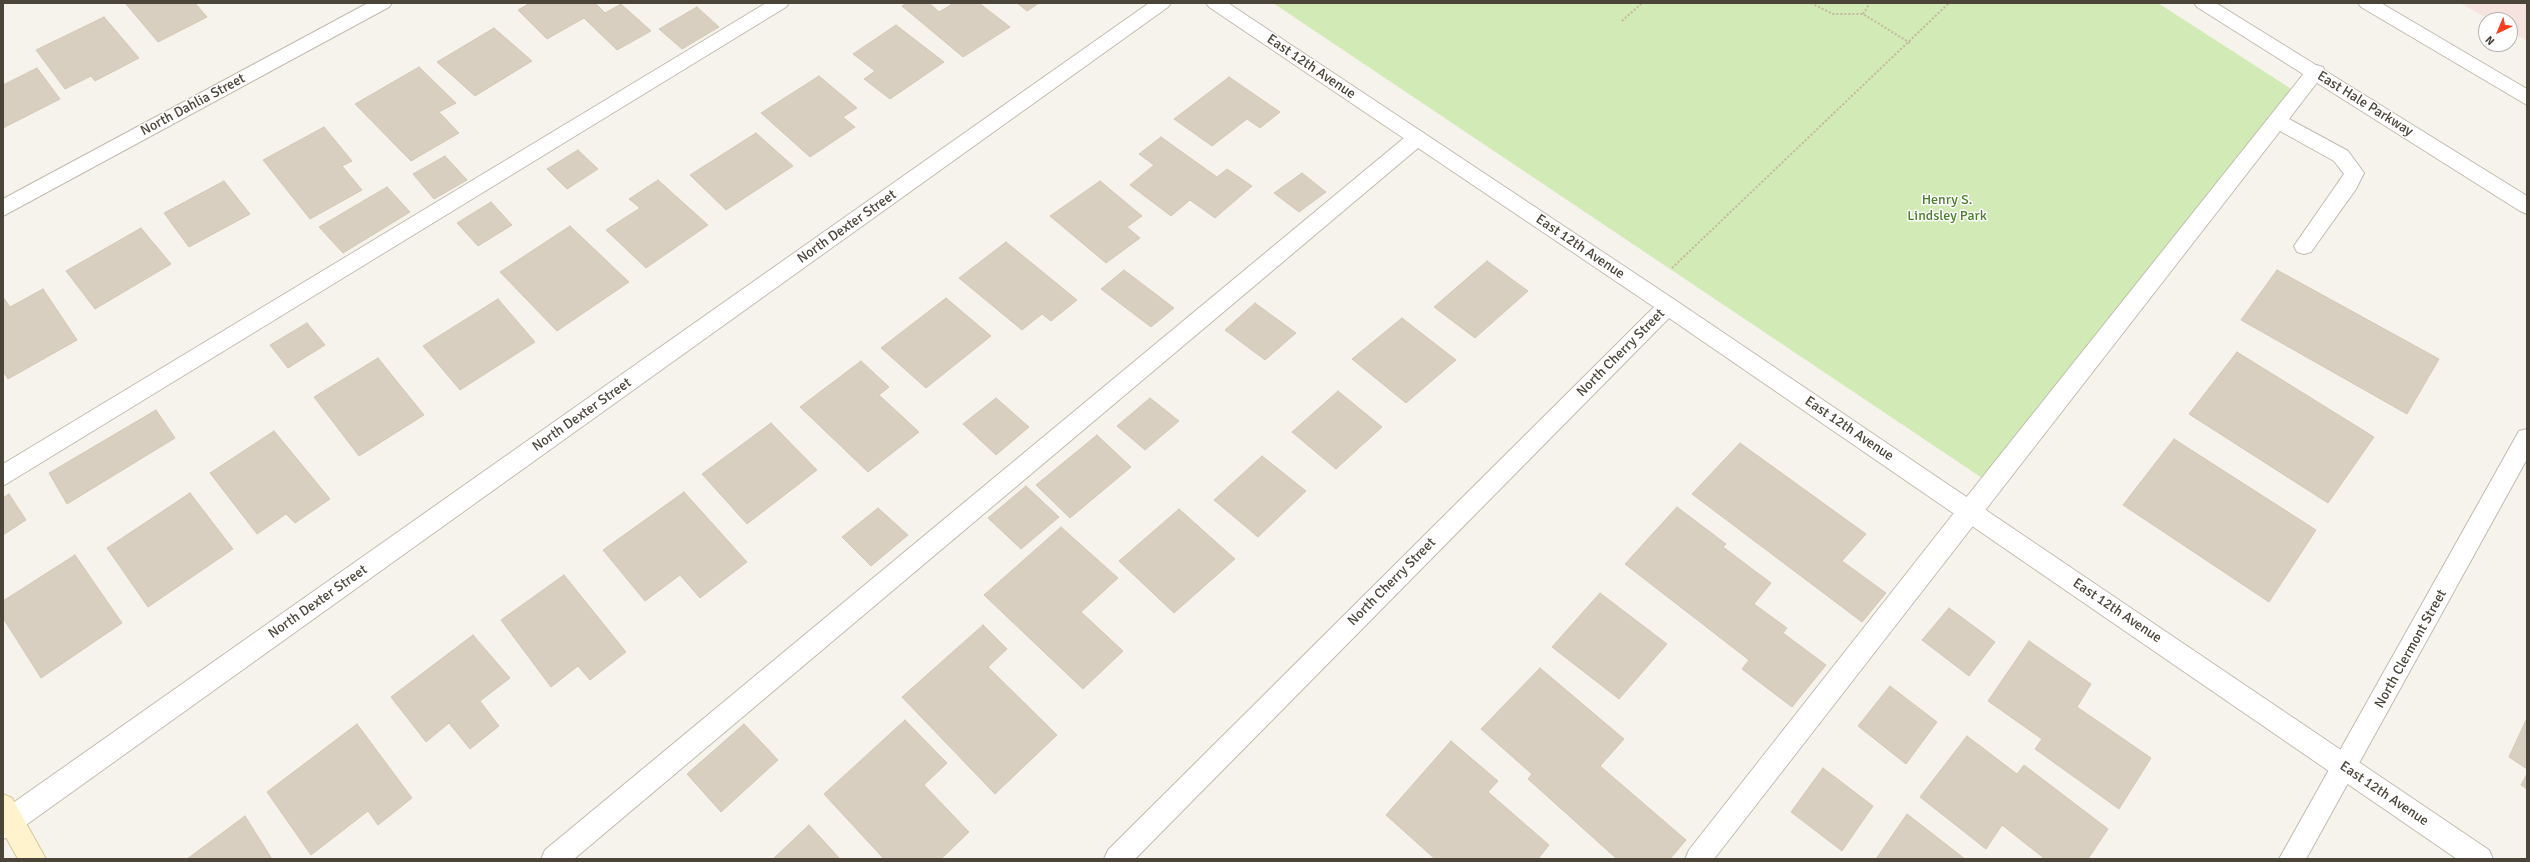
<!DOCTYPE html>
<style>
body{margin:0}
#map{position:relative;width:2530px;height:862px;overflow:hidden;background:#f6f3ec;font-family:Signika,sans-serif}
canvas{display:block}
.frame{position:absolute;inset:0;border:4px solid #4b4439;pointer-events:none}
.north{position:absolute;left:2478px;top:12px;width:40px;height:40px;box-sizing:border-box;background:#fff;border:1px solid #b7b4b0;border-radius:50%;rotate:224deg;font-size:11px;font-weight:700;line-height:16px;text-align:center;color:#4b4439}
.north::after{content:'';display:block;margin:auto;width:14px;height:18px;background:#fc3f1d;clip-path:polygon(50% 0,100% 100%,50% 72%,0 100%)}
</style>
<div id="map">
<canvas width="2530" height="862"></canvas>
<div class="frame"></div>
<div class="north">N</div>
</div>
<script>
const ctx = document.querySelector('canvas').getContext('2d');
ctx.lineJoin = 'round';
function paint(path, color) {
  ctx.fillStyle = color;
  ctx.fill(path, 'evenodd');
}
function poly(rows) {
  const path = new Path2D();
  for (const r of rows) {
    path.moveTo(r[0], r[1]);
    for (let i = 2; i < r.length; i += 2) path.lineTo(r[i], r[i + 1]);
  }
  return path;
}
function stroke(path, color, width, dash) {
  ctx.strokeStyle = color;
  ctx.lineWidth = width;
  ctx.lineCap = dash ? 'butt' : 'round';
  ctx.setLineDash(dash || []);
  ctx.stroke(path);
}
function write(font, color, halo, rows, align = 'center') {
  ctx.font = font + ' Signika,sans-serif';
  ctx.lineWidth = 3;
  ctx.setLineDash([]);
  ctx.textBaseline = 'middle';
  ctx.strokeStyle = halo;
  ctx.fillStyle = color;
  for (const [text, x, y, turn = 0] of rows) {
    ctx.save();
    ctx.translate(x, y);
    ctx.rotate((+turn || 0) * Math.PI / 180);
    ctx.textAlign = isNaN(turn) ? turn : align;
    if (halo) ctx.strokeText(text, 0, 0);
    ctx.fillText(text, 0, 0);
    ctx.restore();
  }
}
const medical = poly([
 [2460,3,2527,3,2527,41,2510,31,2510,20,2490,20]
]);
const green = poly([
 [1273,3,2158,3,2299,94,1991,484]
]);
const building = poly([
 [128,3,195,3,207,17,158,42,126,4,128,3],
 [530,3,595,3,605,13,621,4,651,31,617,50,584,18,547,39,518,10,530,3],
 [907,3,929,3,939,12,954,3,979,3,1010,27,963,57,902,6,907,3],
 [1017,3,1039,3,1027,11,1017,3],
 [697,7,719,27,682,49,659,29,697,7],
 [104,17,139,58,95,81,91,76,65,89,36,50,104,17],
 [896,25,944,62,890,99,864,79,875,71,853,54,896,25],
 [494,28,532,61,475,96,437,62,494,28],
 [419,67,456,103,439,112,459,133,411,161,355,104,419,67],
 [37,68,60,99,3,128,3,85,37,68],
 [819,76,857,108,843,117,855,127,810,157,761,113,819,76],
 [1229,77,1280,112,1260,128,1247,119,1212,146,1174,119,1229,77],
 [324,127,352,161,342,166,362,190,310,219,263,160,324,127],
 [756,133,793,166,726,210,690,175,756,133],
 [1161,137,1217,177,1227,169,1252,186,1215,218,1190,200,1171,216,1130,185,1154,165,1139,154,1161,137],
 [578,150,598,169,567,189,547,169,578,150],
 [445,156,467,180,434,199,413,174,445,156],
 [1302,173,1326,192,1299,212,1274,193,1302,173],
 [658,180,708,225,646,268,606,230,640,208,629,199,658,180],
 [224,181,250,214,189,247,164,213,224,181],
 [1100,181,1142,216,1127,227,1140,238,1106,263,1050,216,1100,181],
 [387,187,410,212,343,253,319,227,387,187],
 [491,202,512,225,478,246,457,223,491,202],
 [570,226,629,282,557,331,500,272,570,226],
 [141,228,171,264,95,309,66,271,141,228],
 [1006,242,1077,300,1051,321,1042,314,1022,330,959,278,1006,242],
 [1487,261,1528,291,1475,338,1434,307,1487,261],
 [1124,270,1174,308,1151,327,1101,289,1124,270],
 [2277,270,2439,359,2407,414,2241,320,2277,270],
 [43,289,77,340,8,379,3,371,3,297,10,307,43,289],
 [946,298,991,336,926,388,881,348,946,298],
 [498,299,535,342,460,390,423,346,498,299],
 [1255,303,1296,333,1265,360,1225,330,1255,303],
 [1402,318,1456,360,1406,403,1352,359,1402,318],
 [307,323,325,345,288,368,270,345,307,323],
 [2237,352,2374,437,2328,503,2189,414,2237,352],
 [378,358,424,415,359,456,314,397,378,358],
 [861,361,889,387,879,395,919,432,868,472,800,407,861,361],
 [1338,391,1382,427,1336,469,1292,432,1338,391],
 [996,398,1029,427,996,455,963,424,996,398],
 [1150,398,1179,421,1145,450,1117,426,1150,398],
 [156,410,175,438,67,504,49,473,156,410],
 [771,423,817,470,747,524,702,474,771,423],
 [274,431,330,499,295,523,286,514,257,534,210,473,274,431],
 [1097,435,1131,467,1070,518,1036,485,1097,435],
 [2174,439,2316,530,2269,602,2123,505,2174,439],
 [1740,443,1866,534,1842,561,1886,593,1862,622,1692,494,1740,443],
 [1262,456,1306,491,1258,537,1214,500,1262,456],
 [1026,486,1059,517,1021,549,988,518,1026,486],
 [684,492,747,562,700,598,680,575,645,601,603,550,684,492],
 [190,493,233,549,148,607,107,548,190,493],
 [9,494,26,520,3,535,3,498,9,494],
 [1677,507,1726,544,1723,547,1771,583,1754,604,1787,628,1783,633,1826,665,1792,707,1742,669,1749,660,1625,564,1677,507],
 [878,508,908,535,871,566,842,537,878,508],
 [1179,509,1235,559,1174,613,1119,561,1179,509],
 [1061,527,1118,578,1081,612,1123,651,1083,689,984,595,1061,527],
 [75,555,122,623,41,678,3,618,3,601,75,555],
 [564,575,626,652,590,680,578,666,551,687,501,620,564,575],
 [1600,593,1667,644,1619,699,1552,647,1600,593],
 [1949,608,1995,642,1969,676,1922,640,1949,608],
 [983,625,1007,649,988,667,1057,735,995,794,902,697,983,625],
 [473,635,510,678,480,701,499,726,470,749,449,723,426,742,391,697,473,635],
 [2029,641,2091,684,2077,707,2151,758,2119,809,2035,749,2042,739,1988,701,2029,641],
 [1540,668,1624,739,1600,766,1686,840,1670,859,1617,859,1528,779,1532,774,1481,729,1540,668],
 [1890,686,1937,722,1906,764,1858,726,1890,686],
 [2527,718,2527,769,2509,757,2527,718],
 [905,720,947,763,924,785,969,832,941,859,884,859,824,794,905,720],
 [357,724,412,798,378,825,368,811,311,855,267,792,357,724],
 [744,724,778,760,721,812,687,774,744,724],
 [1967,736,2017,774,2024,765,2108,829,2088,859,2045,859,2002,825,1986,849,1920,797,1967,736],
 [1451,741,1498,781,1488,792,1549,845,1538,859,1435,859,1386,815,1451,741],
 [1823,768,1873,806,1842,851,1791,812,1823,768],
 [2527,774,2527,789,2521,785,2527,774],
 [1907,814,1965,859,1876,859,1907,814],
 [245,816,272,859,187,859,245,816],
 [809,825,840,859,773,859,809,825]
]);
const path = poly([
 [1811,3,1833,14,1863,14,1910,43],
 [1863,14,1870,3],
 [1622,21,1642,3],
 [1672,268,1949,3]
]);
const service = poly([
 [766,3,789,3,786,7,3,486,3,464,766,3],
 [2316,65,2323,67,2325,72,2289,119,2348,151,2364,173,2356,189,2311,252,2304,254,2297,252,2294,246,2344,174,2334,161,2280,131,1714,859,1685,859,1689,850,1961,504,2309,67,2316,65],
 [1417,131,1424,133,1427,138,1424,143,574,859,541,859,545,850,1410,133,1417,131]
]);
const minor = poly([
 [368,3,392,3,389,7,3,216,3,199,368,3],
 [1149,3,1171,3,1168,7,12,835,3,839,3,810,1149,3],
 [1206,3,1228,3,1675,300,2489,850,2493,859,2457,859,1669,318,1135,859,1104,859,1108,850,1654,307,1209,7,1206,3]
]);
const tertiary = poly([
 [2194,3,2216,3,2527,196,2527,214,2520,211,2197,7,2194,3],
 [2358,3,2381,3,2527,89,2527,105,2361,7,2358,3],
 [2527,429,2527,459,2306,859,2279,859,2519,431,2527,429]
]);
const secondary = poly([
 [3,794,12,798,46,859,18,859,3,832,3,794]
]);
const streetNames = [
 ["East 12th Avenue",1311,67,34],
 ["East Hale Parkway",2365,104,32],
 ["North Dahlia Street",193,105,-28],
 ["North Dexter Street",847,227,-35],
 ["East 12th Avenue",1580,247,34],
 ["North Cherry Street",1621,353,-45],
 ["North Dexter Street",582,415,-35],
 ["East 12th Avenue",1849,429,34],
 ["North Cherry Street",1392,582,-45],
 ["North Dexter Street",318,602,-35],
 ["East 12th Avenue",2117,611,34],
 ["North Clermont Street",2411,649,-61],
 ["East 12th Avenue",2384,794,34]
];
const parkNames = [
 ["Henry S.",1947,200],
 ["Lindsley Park",1947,216]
];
paint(medical, '#f6e3e0');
paint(green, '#d2eab5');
paint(building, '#d8cfc1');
stroke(building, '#d3c7b4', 1);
stroke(service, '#c2bbae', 2);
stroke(minor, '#c2bbae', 2);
stroke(tertiary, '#c2bbae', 2);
stroke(secondary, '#d6c79b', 2);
stroke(path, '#c4b79f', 2, [2, 2]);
paint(service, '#fff');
paint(minor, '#fff');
paint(tertiary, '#fff');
paint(secondary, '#fff3cd');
write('14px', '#4b4439', '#fff', streetNames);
write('14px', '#4a7f2a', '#fff', parkNames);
</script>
